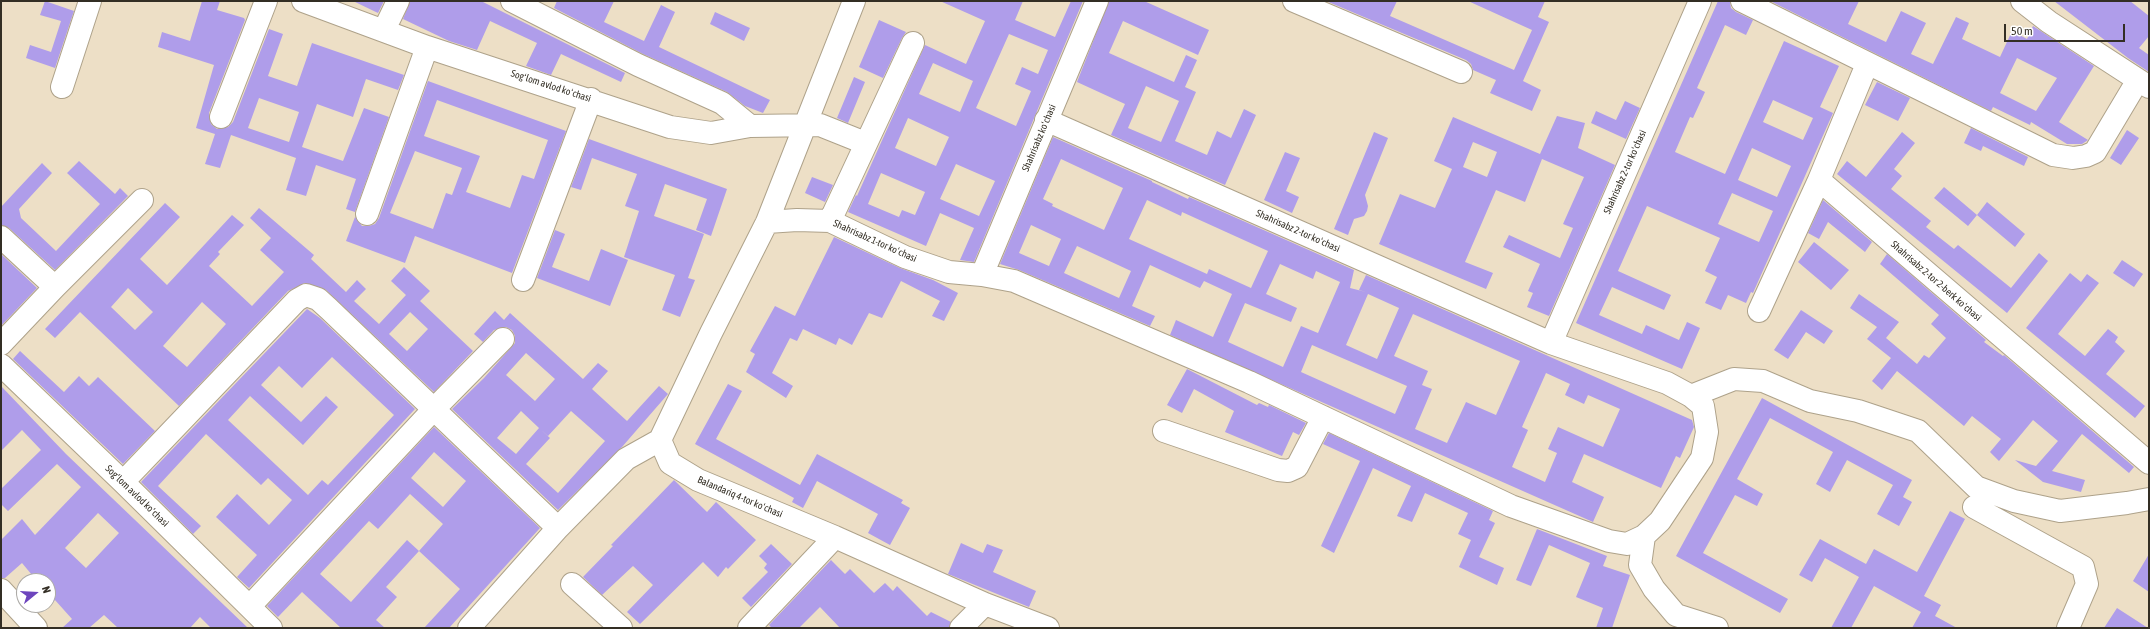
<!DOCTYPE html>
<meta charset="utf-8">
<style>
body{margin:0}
#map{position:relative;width:2150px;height:629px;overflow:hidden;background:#eddfc6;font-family:"Asap Condensed",sans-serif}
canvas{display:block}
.frame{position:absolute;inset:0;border:2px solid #332e24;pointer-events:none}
.north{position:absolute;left:16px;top:573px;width:40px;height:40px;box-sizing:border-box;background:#fff;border:1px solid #adaba7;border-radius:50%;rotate:72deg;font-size:11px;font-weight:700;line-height:16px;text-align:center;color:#332e24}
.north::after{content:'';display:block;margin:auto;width:14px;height:18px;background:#6d45bd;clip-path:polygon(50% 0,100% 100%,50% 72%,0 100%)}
.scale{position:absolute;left:2004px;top:24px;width:121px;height:18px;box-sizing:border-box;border:2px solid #332e24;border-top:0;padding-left:5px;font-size:12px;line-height:14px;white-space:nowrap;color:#332e24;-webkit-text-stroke:3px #fff;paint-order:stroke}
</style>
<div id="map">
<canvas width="2150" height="629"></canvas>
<div class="frame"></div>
<div class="north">N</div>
<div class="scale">50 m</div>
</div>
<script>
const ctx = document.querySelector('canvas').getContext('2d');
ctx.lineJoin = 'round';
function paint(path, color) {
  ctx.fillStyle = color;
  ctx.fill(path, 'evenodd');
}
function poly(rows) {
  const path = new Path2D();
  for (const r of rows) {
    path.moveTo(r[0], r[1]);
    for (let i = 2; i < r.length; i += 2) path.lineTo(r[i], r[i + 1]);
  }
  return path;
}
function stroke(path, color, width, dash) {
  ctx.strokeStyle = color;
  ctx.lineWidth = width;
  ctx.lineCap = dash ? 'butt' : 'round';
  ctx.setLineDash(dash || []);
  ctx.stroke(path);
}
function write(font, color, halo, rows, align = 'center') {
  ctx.font = font + ' "Asap Condensed",sans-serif';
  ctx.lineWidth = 3;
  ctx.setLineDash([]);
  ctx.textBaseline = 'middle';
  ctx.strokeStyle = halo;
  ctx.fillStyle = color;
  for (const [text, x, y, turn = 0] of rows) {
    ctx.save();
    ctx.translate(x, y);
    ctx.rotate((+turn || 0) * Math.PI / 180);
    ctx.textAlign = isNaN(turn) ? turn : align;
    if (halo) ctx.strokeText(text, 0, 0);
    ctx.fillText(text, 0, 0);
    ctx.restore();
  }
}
const building = poly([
 [45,1,74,11,55,68,26,58,30,45,51,52,61,21,40,15],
 [202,1,220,1,217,10,244,18,245,20,209,113,211,124,217,129,228,127,233,122,269,29,283,34,268,76,297,86,312,43,404,75,398,90,366,79,353,117,317,104,302,147,343,161,364,108,389,117,355,212,346,209,356,179,316,165,306,196,286,190,296,158,231,135,220,168,205,164,215,134,196,128,214,65,158,47,162,32,190,41],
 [259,98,299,112,289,142,248,128],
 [353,1,384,1,378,13],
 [410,1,481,1,625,73,621,82,561,54,551,75,526,66,537,43,490,21,477,50,449,41,403,19],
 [557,1,614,1,604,22,644,41,661,5,675,12,659,47,770,100,763,113,745,106,727,92,643,54,554,8],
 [940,1,1023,1,1015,20,1055,37,1071,1,1083,1,974,262,960,260,974,228,940,213,926,246,848,212,856,195,857,196,925,45,966,64,985,21],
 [1009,34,1048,50,1038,74,1022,67,1015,84,1031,91,1016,126,976,108],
 [933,63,973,81,960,112,919,94],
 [908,118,949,137,936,166,895,148],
 [956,164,995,181,979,216,940,199],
 [881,173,925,192,915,215,902,210,899,217,868,204],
 [1109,1,1144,1,1209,30,1198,55,1123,21,1109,53,1174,82,1186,55,1197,60,1185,87,1196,92,1175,141,1207,155,1217,131,1231,138,1244,109,1256,115,1225,185,1111,135,1125,104,1077,82],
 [1146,86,1179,101,1161,142,1128,128],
 [1326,1,1397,1,1390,16,1514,70,1532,30,1468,1,1545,1,1538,17,1549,22,1523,81,1541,90,1532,111,1490,93,1496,80,1473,70,1471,64,1466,60],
 [1718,1,1730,1,1731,8,1736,12,1753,20,1746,35,1725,25,1697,88,1705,92,1693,118,1690,117,1675,152,1725,174,1784,41,1839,66,1820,107,1833,113,1753,293,1751,292,1746,303,1728,295,1721,310,1705,303,1717,277,1705,271,1720,238,1647,206,1618,271,1671,295,1664,310,1612,287,1599,315,1642,334,1646,325,1679,340,1687,322,1700,328,1682,369,1576,323],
 [1773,100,1813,118,1803,140,1763,122],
 [1752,148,1791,166,1777,197,1738,180],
 [1732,193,1773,211,1759,242,1718,224],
 [1770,1,1859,1,1848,24,1886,42,1901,11,1926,23,1911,54,1933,64,1956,17,1969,23,1962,39,2000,57,2012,31,2027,39,2033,26,2094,66,2059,122,2088,140,2082,144,2067,144,2031,122,2030,125,1993,107,1991,111],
 [2017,58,2057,78,2036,111,2000,93],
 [2054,1,2130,1,2149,16,2149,36,2139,48,2149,55,2149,72,2128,58],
 [715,12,750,28,744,41,710,24],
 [879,20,906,32,902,38,883,78,859,67],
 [854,77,865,82,848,123,837,118],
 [428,81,566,131,512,273,415,236,405,263,346,241,355,217,362,226,369,226,375,224,379,218],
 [437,100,548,140,534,179,522,175,510,208,466,192,480,156,424,136],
 [415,151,462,168,452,195,446,193,433,229,390,213],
 [1877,82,1910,98,1898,121,1865,105],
 [1625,101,1640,108,1626,139,1591,123,1596,111,1616,120],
 [1557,116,1585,123,1578,148,1615,165,1549,316,1527,307,1533,293,1528,291,1540,264,1503,247,1509,235,1560,258,1573,228,1563,224,1584,177,1542,159,1525,202,1496,190,1465,262,1493,273,1486,289,1379,244,1400,194,1435,208,1452,169,1434,161,1453,117,1540,154],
 [1473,142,1497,152,1487,177,1463,167],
 [1971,128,2028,157,2024,166,1983,146,1981,151,1964,143],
 [2127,130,2139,138,2121,165,2110,158],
 [1374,132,1388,138,1365,195,1368,206,1367,211,1364,216,1354,219,1348,235,1334,229],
 [1902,132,1915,143,1894,169,1902,176,1891,189,1931,221,1926,227,1954,249,1958,245,2011,288,2039,253,2048,261,2007,313,1837,174,1847,161,1866,177],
 [1053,137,1152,181,1152,182,1188,199,1189,197,1354,270,1350,288,1366,292,1359,290,1366,275,1692,420,1694,427,1680,458,1676,456,1661,488,1584,454,1572,482,1604,497,1593,522,1170,335,1176,320,1213,337,1232,294,1204,281,1200,288,1150,265,1132,306,1155,316,1150,326,1019,270,1000,264],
 [1061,159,1123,188,1104,230,1052,206,1053,204,1043,199],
 [1147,200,1181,216,1182,212,1268,251,1251,288,1209,269,1207,274,1129,239],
 [1031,225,1061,239,1049,266,1019,253],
 [1077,246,1131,271,1119,298,1064,273],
 [1280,264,1313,279,1316,271,1340,282,1318,333,1301,326,1283,367,1228,342,1245,303,1291,322,1297,308,1266,294],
 [1368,294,1399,308,1377,359,1346,345],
 [1413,314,1520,361,1496,415,1466,402,1447,443,1415,429,1432,389,1422,385,1428,371,1394,356],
 [1312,345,1407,386,1395,414,1301,372],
 [1546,373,1570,384,1565,395,1584,404,1588,395,1620,409,1603,447,1558,427,1548,449,1557,453,1545,482,1512,467,1528,430,1522,427],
 [589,139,727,189,711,236,696,230,707,199,665,184,654,216,704,234,688,278,695,280,680,317,662,310,675,275,624,257,639,211,625,206,637,174,592,158,581,190,571,187],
 [1285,152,1300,158,1286,191,1299,197,1292,213,1264,200],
 [79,161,115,194,120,188,128,196,55,270,9,228,1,225,1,207,42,163,52,173,19,209,21,218,56,251,100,204,67,173],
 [812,177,833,185,825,202,805,193],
 [1944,187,1977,215,1968,226,1934,198],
 [1823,200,1872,242,1865,252,1828,222,1819,239,1808,233],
 [1987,202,2025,234,2015,247,1977,215],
 [165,203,180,217,140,259,167,285,232,215,244,225,218,252,220,254,209,266,252,306,284,272,260,250,271,238,250,218,259,208,314,255,311,259,346,292,357,280,366,289,354,301,379,324,406,295,391,281,404,267,430,291,420,301,473,351,434,392,326,290,305,283,288,291,179,406,80,312,55,338,45,329],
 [128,288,153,312,135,330,111,307],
 [202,302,226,324,187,367,163,346],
 [410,312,428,329,407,351,389,334],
 [555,230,565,234,552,267,589,281,601,249,628,260,610,306,537,278],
 [834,237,900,268,933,280,958,293,944,321,932,316,940,301,901,281,882,318,869,313,852,345,839,338,836,345,803,329,797,341,790,338,772,373,793,386,786,398,746,372,755,354,750,351,775,306,795,316],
 [1814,242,1849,270,1831,290,1798,262],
 [1,254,37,288,1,326],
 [1887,254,1986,340,1984,342,2003,356,2004,355,2134,467,2129,473,2082,434,2052,471,2085,480,2081,492,2043,482,2015,460,2036,466,2058,441,2033,420,1999,461,1990,452,2001,439,1972,416,1964,426,1897,371,1882,390,1872,381,1891,358,1867,339,1877,327,1850,308,1859,294,1899,322,1886,338,1917,364,1924,355,1929,358,1946,338,1931,324,1939,315,1880,264],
 [2122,260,2143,274,2134,287,2113,273],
 [2070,273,2081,282,2087,274,2099,283,2058,334,2085,356,2108,329,2118,337,2115,342,2125,351,2106,374,2145,406,2135,418,2026,328],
 [307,309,320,318,415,409,249,588,237,577,257,555,216,517,237,494,269,525,292,500,268,478,261,485,206,434,158,486,201,526,193,534,141,482],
 [332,357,394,415,328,485,322,480,308,495,228,420,250,396,303,445,338,407,326,396,301,422,261,385,279,366,302,388],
 [1801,310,1833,331,1824,344,1806,332,1788,359,1774,350],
 [495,311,504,320,510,313,583,379,598,363,608,371,592,389,627,421,659,386,668,394,622,447,558,510,452,409,484,378,515,343,515,336,512,330,506,327,494,330,483,342,474,334],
 [526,353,555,379,535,401,506,375],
 [521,411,539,428,516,454,497,438],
 [571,411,605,441,558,493,526,464,550,438,539,428,548,436],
 [20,351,64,392,79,376,89,386,98,377,155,431,123,464,13,359],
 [1187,369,1257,405,1259,403,1268,407,1269,405,1306,423,1299,435,1293,432,1282,456,1225,432,1234,411,1194,389,1182,413,1167,405],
 [728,384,742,391,716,439,800,485,817,454,903,500,901,503,910,508,890,545,868,533,878,514,817,481,803,508,792,502,794,498,695,444],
 [1,386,66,454,248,628,211,628,200,617,190,628,118,628,104,615,89,628,62,628,72,619,55,600,48,606,48,581,37,581,22,563,5,578,1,578,1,540,22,519,35,535,81,487,57,464,8,511,1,504,1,489,41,450,22,430,1,451],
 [98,513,119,533,86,568,65,548],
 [1762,398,1912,480,1903,497,1912,502,1899,526,1877,514,1893,485,1847,460,1830,492,1816,484,1833,452,1770,418,1737,479,1763,494,1757,506,1735,495,1703,553,1788,599,1780,613,1676,556],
 [434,427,540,528,449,628,424,628,460,589,419,551,386,587,397,597,376,620,385,628,341,628,302,592,278,617,267,606],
 [434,452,466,481,443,507,411,478],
 [410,494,443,524,419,551,407,540,351,602,320,574,369,521,378,529],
 [1329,433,1493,511,1489,520,1495,523,1479,557,1504,568,1497,585,1459,567,1471,540,1458,534,1468,513,1425,493,1412,522,1397,516,1411,486,1373,468,1334,553,1321,546,1360,461,1323,444],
 [674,480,707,512,716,502,756,540,728,569,726,567,718,577,703,562,640,624,627,612,653,585,633,566,602,595,583,577,613,546,611,545],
 [1950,511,1965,519,1924,596,1941,605,1935,616,1957,628,1912,628,1921,612,1874,586,1851,628,1831,628,1859,577,1825,558,1812,582,1799,575,1820,539,1866,564,1874,549,1917,572],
 [1537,529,1607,556,1603,566,1630,575,1612,628,1596,628,1603,608,1576,597,1590,563,1549,545,1531,586,1516,580],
 [961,543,983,553,987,544,1003,550,993,572,1036,591,1029,607,948,574],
 [771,544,792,564,751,607,742,598,768,572,764,568,767,564,759,556],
 [2149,554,2149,592,2133,581],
 [831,560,845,574,850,569,874,593,885,583,893,591,897,586,927,616,931,612,951,622,949,628,840,628,820,607,799,628,772,628,769,625],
 [2117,608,2148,628,2104,628]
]);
const minor = poly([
 [303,1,427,47,670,127,711,133,750,126,820,125,865,143],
 [512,1,638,65,722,103,750,126],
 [1294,1,1461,72],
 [1742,1,2053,155,2073,158,2086,156,2095,152,2138,80],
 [2022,1,2049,22,2149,87],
 [384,30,398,1],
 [1867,64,1819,180,2149,463],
 [62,87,90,1],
 [221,117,266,1],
 [367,214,427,47],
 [830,221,913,43],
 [767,222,797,220,830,221,905,257,949,272,982,275,1014,281,1249,382,1511,506,1609,541,1627,544,1644,536,1660,521,1702,458,1707,432,1703,406,1691,396,1667,383,1551,343,1046,120],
 [1,237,55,287],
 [982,275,1097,1],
 [523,280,591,99],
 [1759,311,1819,180],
 [1551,343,1700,1],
 [1,344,55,287,142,200],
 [1,365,123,482,271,628],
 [1691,396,1734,379,1763,381,1810,401,1858,411,1918,431,1976,487,2014,501,2060,511,2127,503,2149,499],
 [1164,431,1278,470,1288,471,1297,467,1323,417],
 [660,440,670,463,698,480,835,537,985,604,1048,628],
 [123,482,297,300,306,295,318,299,329,309,558,528],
 [1974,507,2083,567,2087,584,2068,628],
 [1644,536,1640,565,1654,589,1676,615,1717,628],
 [572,584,621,628],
 [1,590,36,628],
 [250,606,433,410,503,339],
 [469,628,558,528,626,459,660,440,711,333,767,222,854,1],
 [749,628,835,537],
 [961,628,985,604]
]);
const streetNames = [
 ["Sogʻlom avlod koʻchasi",551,86,18],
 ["Shahrisabz koʻchasi",1039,138,-67],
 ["Shahrisabz 2-tor koʻchasi",1625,172,-66],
 ["Shahrisabz 2-tor koʻchasi",1298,231,24],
 ["Shahrisabz 1-tor koʻchasi",875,241,24],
 ["Shahrisabz 2-tor 2-berk koʻchasi",1936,281,41],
 ["Sogʻlom avlod koʻchasi",137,496,44],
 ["Balandariq 4-tor koʻchasi",740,497,23]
];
paint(building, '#af9dea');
stroke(minor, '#aea28a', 24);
stroke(minor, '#fff', 22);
write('10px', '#332e24', '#fff', streetNames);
</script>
